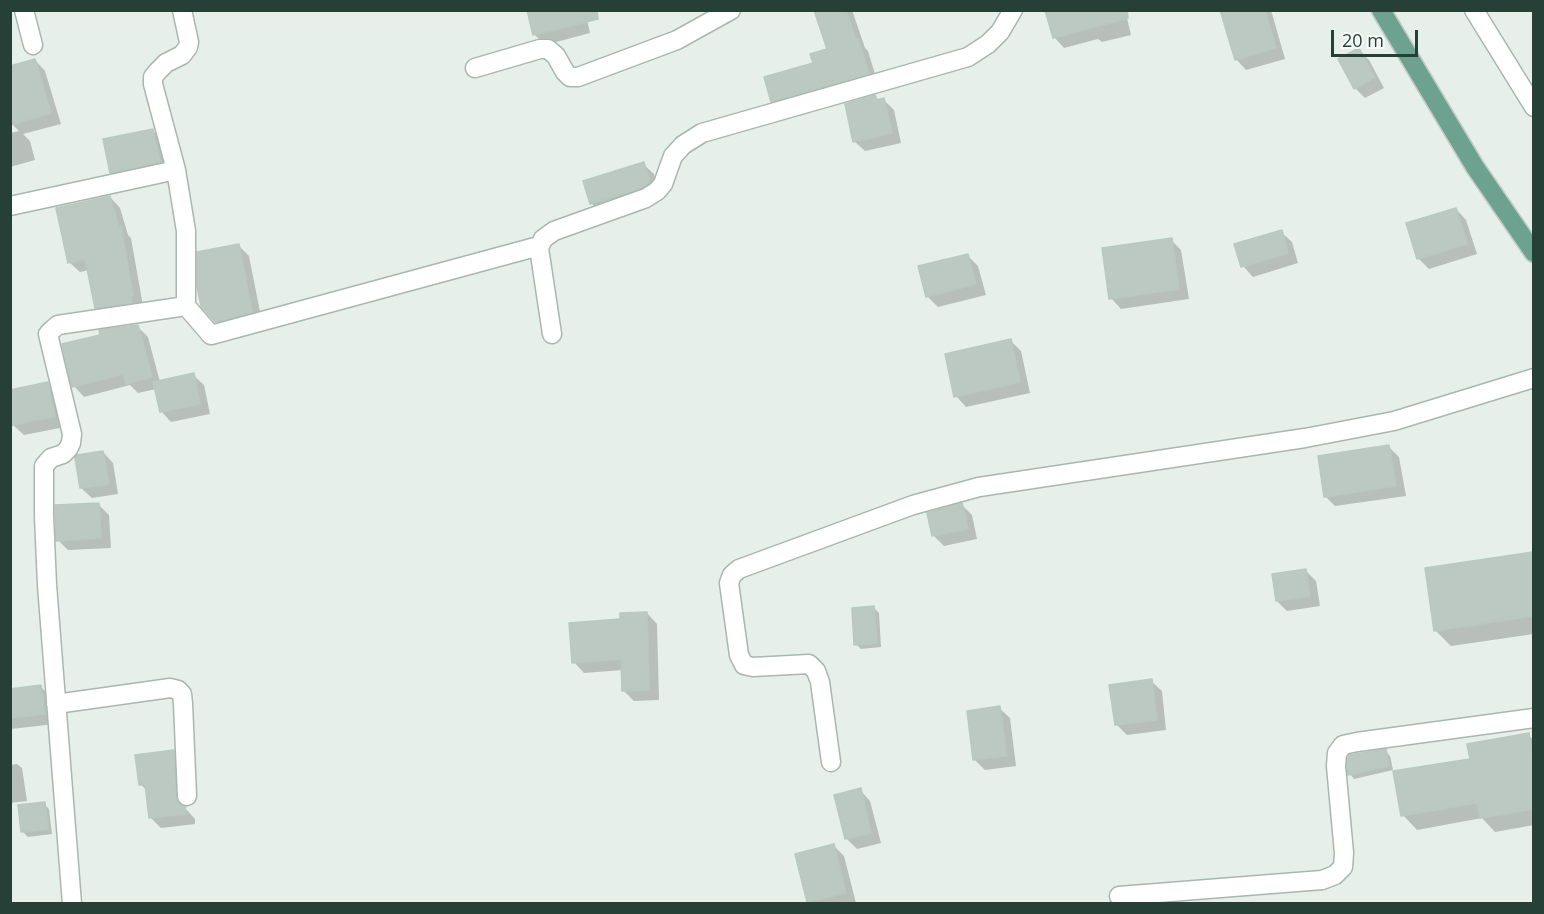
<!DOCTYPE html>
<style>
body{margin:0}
#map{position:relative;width:1544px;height:914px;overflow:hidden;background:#e6efea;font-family:"Open Sans",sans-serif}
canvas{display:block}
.frame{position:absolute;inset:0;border:12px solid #264037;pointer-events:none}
.scale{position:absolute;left:1331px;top:30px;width:87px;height:27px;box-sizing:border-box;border:3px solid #264037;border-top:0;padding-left:8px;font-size:18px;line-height:21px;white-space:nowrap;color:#264037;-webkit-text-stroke:4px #f7fbf9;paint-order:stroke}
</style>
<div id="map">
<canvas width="1544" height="914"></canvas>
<div class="frame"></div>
<div class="scale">20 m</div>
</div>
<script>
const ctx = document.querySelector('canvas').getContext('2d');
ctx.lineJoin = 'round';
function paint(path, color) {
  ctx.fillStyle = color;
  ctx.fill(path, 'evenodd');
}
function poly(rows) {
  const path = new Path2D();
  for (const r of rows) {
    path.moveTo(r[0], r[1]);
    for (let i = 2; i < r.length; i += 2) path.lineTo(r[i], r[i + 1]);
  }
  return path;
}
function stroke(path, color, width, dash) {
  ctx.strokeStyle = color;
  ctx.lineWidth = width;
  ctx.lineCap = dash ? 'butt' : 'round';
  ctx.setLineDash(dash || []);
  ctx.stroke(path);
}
const shadow = poly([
 [585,10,590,33,545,45,534,34],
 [815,10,852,10,865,48,868,51,878,84,782,111,772,101,829,50],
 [1125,10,1131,35,1102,42,1098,39,1064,48,1054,37],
 [1222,10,1271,10,1285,59,1246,70,1236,59],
 [1359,50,1369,60,1384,88,1365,98,1355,88],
 [35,60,45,71,61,124,23,134,30,141,35,160,10,167,10,133,19,131,12,124],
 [875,97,879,101,884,100,894,110,901,143,865,151,854,141],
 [152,130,163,141,169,172,122,182,112,172],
 [643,164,654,174,659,193,601,213,591,203],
 [110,197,120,208,128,235,131,238,143,306,106,318,96,307,89,270,80,272,69,262],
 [1456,209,1466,220,1477,254,1429,269,1418,258],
 [1281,232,1292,242,1298,263,1253,277,1243,266],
 [1171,240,1181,250,1189,299,1121,309,1111,298],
 [238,245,249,256,262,322,227,332,216,321],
 [968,256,978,266,986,295,938,307,927,296],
 [137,326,148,337,160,382,193,375,204,385,210,414,171,422,161,411,156,389,138,393,130,385,84,397,74,386],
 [1011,341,1021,351,1030,393,966,407,956,396],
 [47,384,58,394,65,427,24,435,13,425],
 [1389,447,1399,457,1406,496,1335,506,1325,496],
 [103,452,113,463,118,494,92,498,81,488],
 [98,504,109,515,111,548,68,550,58,540],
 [962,505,972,515,977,539,944,546,934,536],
 [1534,553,1534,634,1451,646,1436,631,1426,569],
 [1306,571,1316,581,1320,606,1287,611,1277,601],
 [874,608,879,613,881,647,861,649,856,644],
 [647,613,657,624,659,700,634,701,623,690,623,670,584,673,574,662,622,620],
 [1151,681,1162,691,1166,730,1127,735,1116,724],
 [41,687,51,697,55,724,11,729,10,691],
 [999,708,1010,718,1016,766,985,770,975,760],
 [1528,735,1534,740,1534,825,1495,832,1482,818,1417,830,1403,815,1471,760],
 [1385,751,1390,756,1393,770,1354,779,1350,774],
 [173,752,184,762,186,809,195,819,195,824,161,828,150,817,148,791,140,784],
 [17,764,22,768,27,801,10,803,10,765],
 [860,790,870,801,881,843,857,849,846,838],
 [44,804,49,809,52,834,28,837,23,832],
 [834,846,844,856,856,903,810,904,808,902]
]);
const building = poly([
 [527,10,597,10,598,19,533,35,527,10],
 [814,10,846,10,856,40,858,39,869,74,771,102,764,77,813,63,810,54,827,49,814,10],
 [1045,10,1127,10,1128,18,1053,38,1045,10],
 [1220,10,1265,10,1276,48,1235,60,1220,10],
 [1359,48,1375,77,1354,89,1338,59,1359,48],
 [35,59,51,113,10,125,10,66,35,59],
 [875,95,877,100,884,98,892,133,853,142,845,104,875,95],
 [153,129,160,162,110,173,103,139,153,129],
 [644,162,650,182,635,190,590,204,583,181,644,162],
 [110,196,119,227,121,226,133,296,130,296,132,303,95,308,85,259,68,263,56,208,110,196],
 [1456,208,1467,244,1417,259,1406,223,1456,208],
 [1282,230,1288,253,1241,267,1234,244,1282,230],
 [1172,238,1179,289,1109,299,1102,248,1172,238],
 [239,244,252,312,215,322,201,306,197,287,197,252,239,244],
 [968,254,976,284,926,297,918,266,968,254],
 [138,325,152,377,126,384,124,374,72,387,62,344,100,335,99,330,138,325],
 [1011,339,1020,382,954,397,945,354,1011,339],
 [194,373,200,404,160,412,153,382,194,373],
 [48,382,55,416,10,426,10,390,48,382],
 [1389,445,1396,486,1324,497,1318,456,1389,445],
 [103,451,109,484,80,488,75,458,77,455,103,451],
 [99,503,101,538,56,541,55,505,99,503],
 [962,503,968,529,932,536,927,513,962,503],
 [1533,552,1533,616,1434,631,1425,568,1533,552],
 [1306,569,1310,596,1276,601,1272,574,1306,569],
 [874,606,877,643,854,645,852,608,874,606],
 [647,612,649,690,622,691,621,659,572,663,569,623,620,619,620,613,647,612],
 [1152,679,1157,720,1115,725,1109,685,1152,679],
 [41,685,45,714,10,718,10,689,41,685],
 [1000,706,1007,756,973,760,967,711,1000,706],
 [1529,733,1533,760,1533,809,1480,818,1477,803,1401,816,1393,771,1470,759,1467,744,1529,733],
 [1386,749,1389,766,1348,775,1347,766,1348,757,1349,755,1386,749],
 [174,750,176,797,178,802,185,807,186,814,149,818,145,784,139,785,135,755,174,750],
 [861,788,871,833,845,839,834,795,861,788],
 [45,802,48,829,21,832,18,805,45,802],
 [834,844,846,893,807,902,795,854,834,844]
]);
const minor = poly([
 [24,10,33,45],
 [1474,10,1534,107],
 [475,68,540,49,548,49,556,56,565,72,570,77,578,77,677,40,731,10],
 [10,206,176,170],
 [186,306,211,335,539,246,539,248],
 [552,334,539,248,543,239,554,231,646,198,657,191,663,184,673,156,683,145,702,133,968,57,988,44,1000,32,1013,10],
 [56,704,170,688,178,690,182,694,183,704,187,796],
 [831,762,820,682,816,671,809,664,753,667,744,665,739,655,729,583,732,575,739,569,913,505,979,487,1305,438,1394,421,1534,378],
 [1119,896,1322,880,1335,875,1343,867,1344,853,1336,766,1337,753,1343,745,1357,742,1534,718],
 [72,904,47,585,44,516,44,466,51,458,63,454,68,449,71,443,72,434,48,334,52,330,58,325,186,306,186,231,176,170,153,84,153,77,158,71,166,63,182,55,188,47,189,42,182,10]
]);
const major = poly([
 [1381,10,1475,167,1534,253]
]);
paint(shadow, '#0003');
paint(building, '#bcc9c3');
stroke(building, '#b9c8c0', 1.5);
stroke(minor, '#a9b7b1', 21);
stroke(major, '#c2cac7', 21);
stroke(minor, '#fff', 18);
stroke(major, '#6da290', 18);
</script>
